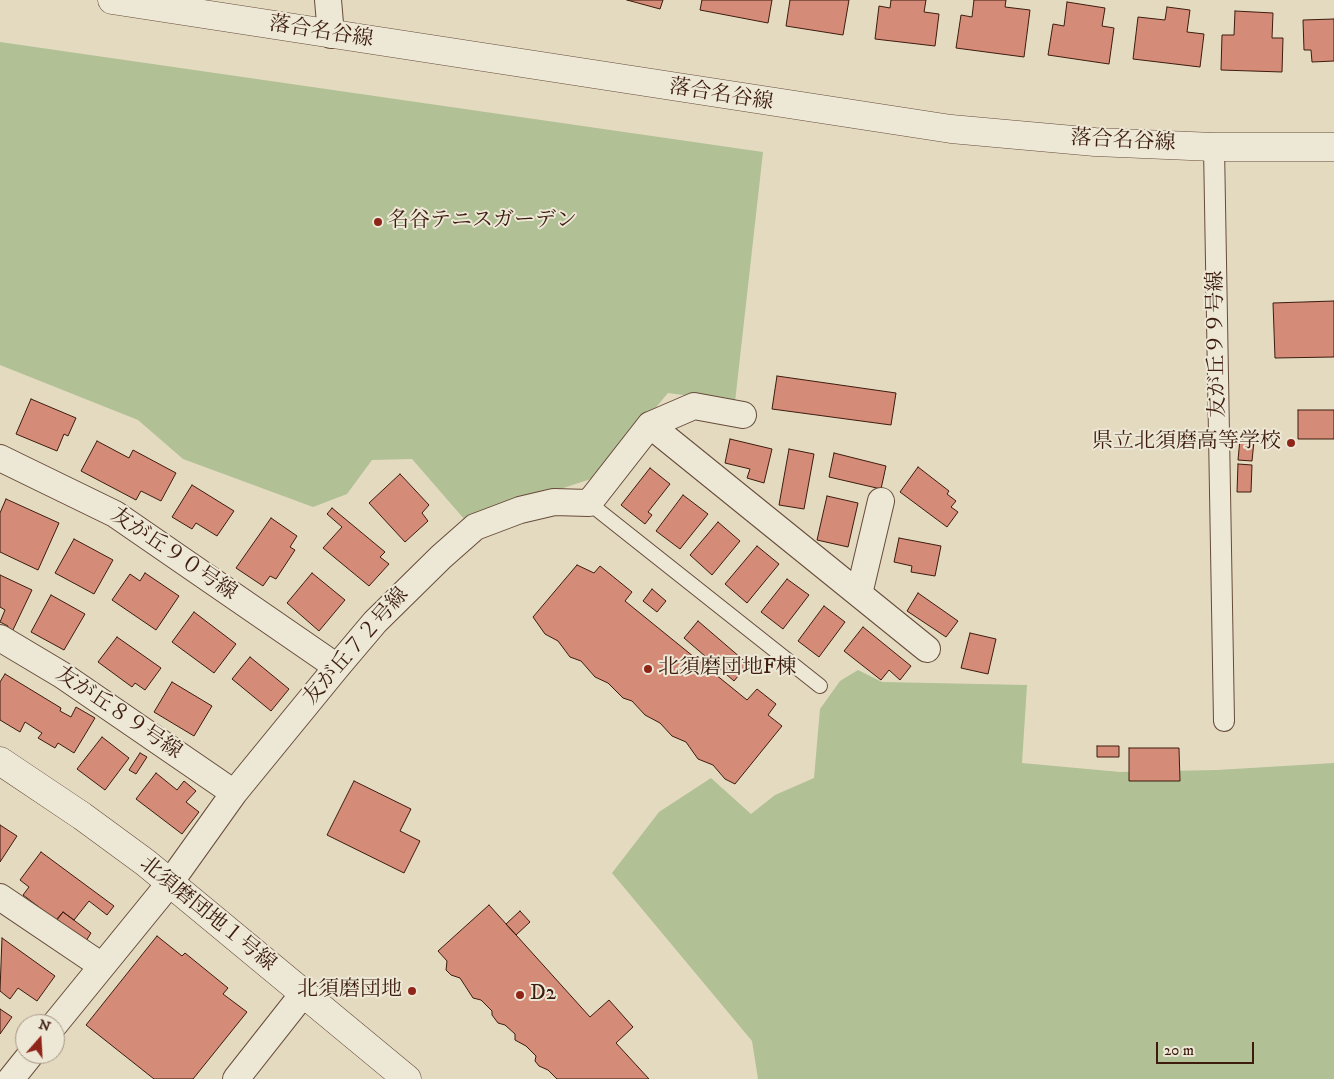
<!DOCTYPE html>
<meta charset="utf-8">
<style>
body{margin:0}
#map{position:relative;width:1334px;height:1079px;overflow:hidden;background:#e4dac0;font-family:"IM FELL DW Pica",serif}
canvas{display:block}
.north{position:absolute;left:15px;top:1014px;width:50px;height:50px;box-sizing:border-box;background:#ede7d6;border:1px solid #a79686;border-radius:50%;rotate:19deg;font-size:14px;font-weight:700;line-height:20px;text-align:center;color:#3d1c0e}
.north::after{content:'';display:block;margin:auto;width:18px;height:22px;background:#8f2418;clip-path:polygon(50% 0,100% 100%,50% 72%,0 100%)}
.scale{position:absolute;left:1156px;top:1042px;width:98px;height:22px;box-sizing:border-box;border:2px solid #3d1c0e;border-top:0;padding-left:6px;font-size:15px;line-height:18px;white-space:nowrap;color:#3d1c0e;-webkit-text-stroke:4px #ede7d6;paint-order:stroke}
</style>
<div id="map">
<canvas width="1334" height="1079"></canvas>
<div class="north">N</div>
<div class="scale">20 m</div>
</div>
<script>
const ctx = document.querySelector('canvas').getContext('2d');
ctx.lineJoin = 'round';
function paint(path, color) {
  ctx.fillStyle = color;
  ctx.fill(path, 'evenodd');
}
function poly(rows) {
  const path = new Path2D();
  for (const r of rows) {
    path.moveTo(r[0], r[1]);
    for (let i = 2; i < r.length; i += 2) path.lineTo(r[i], r[i + 1]);
  }
  return path;
}
function stroke(path, color, width, dash) {
  ctx.strokeStyle = color;
  ctx.lineWidth = width;
  ctx.lineCap = dash ? 'butt' : 'round';
  ctx.setLineDash(dash || []);
  ctx.stroke(path);
}
function write(font, color, halo, rows, align = 'center') {
  ctx.font = font + ' "IM FELL DW Pica","Noto Serif JP",serif';
  ctx.lineWidth = 4;
  ctx.setLineDash([]);
  ctx.textBaseline = 'middle';
  ctx.strokeStyle = halo;
  ctx.fillStyle = color;
  for (const [text, x, y, turn = 0] of rows) {
    ctx.save();
    ctx.translate(x, y);
    ctx.rotate((+turn || 0) * Math.PI / 180);
    ctx.textAlign = isNaN(turn) ? turn : align;
    if (halo) ctx.strokeText(text, 0, 0);
    ctx.fillText(text, 0, 0);
    ctx.restore();
  }
}
const green = poly([
 [0,42,763,152,735,402,668,393,597,477,465,520,412,459,372,460,347,494,313,507,183,459,138,420,0,365],
 [858,670,882,682,1027,685,1022,763,1120,772,1217,770,1334,763,1334,1079,758,1079,752,1041,612,873,659,812,711,778,751,814,775,795,814,778,820,709,840,681]
]);
const building = poly([
 [627,0,663,0,660,9,627,0],
 [702,0,772,0,768,23,700,10,702,0],
 [790,0,849,0,843,35,786,26,790,0],
 [891,0,926,0,924,12,939,14,935,46,875,39,879,6,890,8,891,0],
 [974,0,1006,0,1005,7,1030,10,1024,57,956,48,961,15,972,17,974,0],
 [1067,2,1105,8,1102,26,1114,28,1109,64,1048,55,1053,24,1064,26,1067,2],
 [1167,7,1190,10,1187,32,1204,34,1200,67,1133,59,1138,17,1165,20,1167,7],
 [1235,11,1273,13,1272,38,1283,38,1282,72,1221,70,1222,35,1234,35,1235,11],
 [1334,19,1334,61,1312,62,1311,50,1304,50,1303,20,1334,19],
 [1334,301,1334,357,1275,358,1273,303,1334,301],
 [777,376,896,393,891,425,772,409,777,376],
 [31,399,76,418,68,436,64,434,57,451,16,434,31,399],
 [1298,410,1334,410,1334,439,1298,439,1298,410],
 [730,439,772,449,764,483,747,478,750,469,725,463,730,439],
 [1240,439,1254,441,1252,461,1238,460,1240,439],
 [97,441,129,458,133,450,176,473,161,501,141,491,136,500,81,471,97,441],
 [789,449,814,454,804,509,779,505,789,449],
 [834,453,886,466,881,489,829,477,834,453],
 [1238,464,1252,465,1251,492,1237,492,1238,464],
 [918,467,949,491,947,494,956,501,951,507,958,512,947,527,900,492,918,467],
 [650,468,670,484,648,512,652,515,645,524,621,505,650,468],
 [400,474,429,505,422,513,428,521,405,542,369,503,400,474],
 [192,485,234,511,217,536,196,523,192,529,172,517,192,485],
 [683,495,708,514,680,549,656,531,683,495],
 [827,496,858,503,848,547,817,540,827,496],
 [6,499,59,523,38,570,0,552,0,513,6,499],
 [332,508,385,552,380,557,389,564,369,586,323,548,342,527,327,514,332,508],
 [271,518,297,536,290,547,295,550,276,579,270,576,263,586,236,568,271,518],
 [718,522,740,541,712,575,690,555,718,522],
 [899,538,941,546,935,576,911,572,912,566,894,562,899,538],
 [74,539,113,560,94,594,55,573,74,539],
 [757,546,779,564,747,603,725,584,757,546],
 [577,565,594,573,600,566,632,592,625,601,747,700,757,689,776,704,768,715,782,726,735,784,725,779,713,765,698,759,686,742,672,736,660,723,645,715,632,701,623,698,608,683,595,677,581,661,570,657,558,641,545,634,533,617,577,565],
 [145,573,179,596,156,630,112,600,130,574,140,581,145,573],
 [312,573,345,600,319,631,287,603,312,573],
 [0,575,32,590,11,634,6,631,8,626,0,622,5,610,0,607,0,575],
 [787,579,809,595,783,629,761,612,787,579],
 [652,589,666,601,657,612,643,601,652,589],
 [918,593,958,621,946,637,907,611,918,593],
 [51,595,85,614,64,650,31,632,51,595],
 [824,606,845,622,819,657,798,641,824,606],
 [194,612,236,644,214,673,172,642,194,612],
 [698,621,748,664,734,681,684,638,698,621],
 [863,627,911,666,900,680,889,670,881,680,844,651,863,627],
 [970,633,996,639,988,674,961,668,970,633],
 [117,637,161,668,145,690,135,683,132,687,98,662,117,637],
 [250,657,289,689,271,711,232,679,250,657],
 [5,674,61,708,60,711,71,717,76,707,95,718,74,753,58,743,55,748,38,738,42,733,25,722,20,732,0,720,0,682,5,674],
 [172,682,212,706,194,736,154,712,172,682],
 [102,737,129,758,105,790,77,769,102,737],
 [1097,746,1119,746,1119,757,1097,757,1097,746],
 [1129,748,1179,748,1180,781,1129,781,1129,748],
 [140,753,147,757,136,774,129,770,140,753],
 [156,773,177,790,184,781,196,791,186,802,199,812,182,834,136,799,156,773],
 [354,781,411,809,400,831,420,841,404,873,327,835,354,781],
 [0,825,17,836,0,862,0,825],
 [41,852,114,906,107,915,89,901,74,920,63,912,56,920,23,895,29,887,20,880,41,852],
 [489,905,590,1017,609,1000,633,1027,616,1043,649,1079,557,1079,548,1070,539,1066,535,1061,536,1056,526,1046,515,1040,515,1034,505,1025,498,1023,492,1015,492,1011,481,1000,473,998,460,978,451,975,446,970,447,961,438,951,489,905],
 [520,911,530,922,516,935,506,924,520,911],
 [63,912,91,933,86,941,57,920,63,912],
 [157,936,182,956,185,953,228,988,223,994,247,1012,193,1079,154,1079,86,1025,157,936],
 [2,938,55,976,37,1001,18,988,10,999,0,991,2,938],
 [0,1009,12,1017,0,1034,0,1009]
]);
const service = poly([
 [589,503,820,686]
]);
const pedestrian = poly([
 [1214,147,1224,721]
]);
const minor = poly([
 [328,0,331,35],
 [650,425,927,649],
 [0,458,115,514,337,667],
 [859,594,881,501],
 [0,638,62,675,234,793],
 [0,897,102,966],
 [55,1024,169,884,234,793,337,667,375,622,441,557,475,527,520,510,554,502,589,503,650,425,694,406,743,415],
 [11,1079,31,1054],
 [236,1079,303,994]
]);
const tertiary = poly([
 [112,0,951,129,1095,142,1214,147,1334,147],
 [0,761,82,816,146,863,407,1079]
]);
const markers = [
 [378,222,5,"#8f2418"],
 [1291,443,5,"#8f2418"],
 [648,669,5,"#8f2418"],
 [412,991,5,"#8f2418"],
 [520,995,5,"#8f2418"]
];
const streetNames = [
 ["落合名谷線",321,33,9],
 ["落合名谷線",721,96,9],
 ["落合名谷線",1123,142,3],
 ["友が丘９９号線",1218,344,-91],
 ["友が丘９０号線",173,555,34],
 ["友が丘７２号線",357,647,-49],
 ["友が丘８９号線",118,714,34],
 ["北須磨団地１号線",207,915,39]
];
const poiNames = [
 ["名谷テニスガーデン",388,222],
 ["県立北須磨高等学校",1281,443,"right"],
 ["北須磨団地F棟",658,669],
 ["北須磨団地",402,991,"right"],
 ["D2",530,995]
];
paint(green, '#b1c095');
paint(building, '#d48b77');
stroke(building, '#3d1c0e', 1);
stroke(service, '#674c3a', 16);
stroke(pedestrian, '#674c3a', 22);
stroke(minor, '#674c3a', 28);
stroke(tertiary, '#674c3a', 29);
stroke(service, '#ede7d6', 14);
stroke(pedestrian, '#ede7d6', 20);
stroke(minor, '#ede7d6', 26);
stroke(tertiary, '#ede7d6', 28);
for (const [x, y, r, color] of markers) {
  const dot = new Path2D();
  dot.arc(x, y, r, 0, 2 * Math.PI);
  ctx.fillStyle = color;
  ctx.fill(dot);
  stroke(dot, '#ede7d6', 2);
}
write('21px', '#3d1c0e', '#ede7d6', streetNames);
write('21px', '#3d1c0e', '#ede7d6', poiNames, 'left');
</script>
